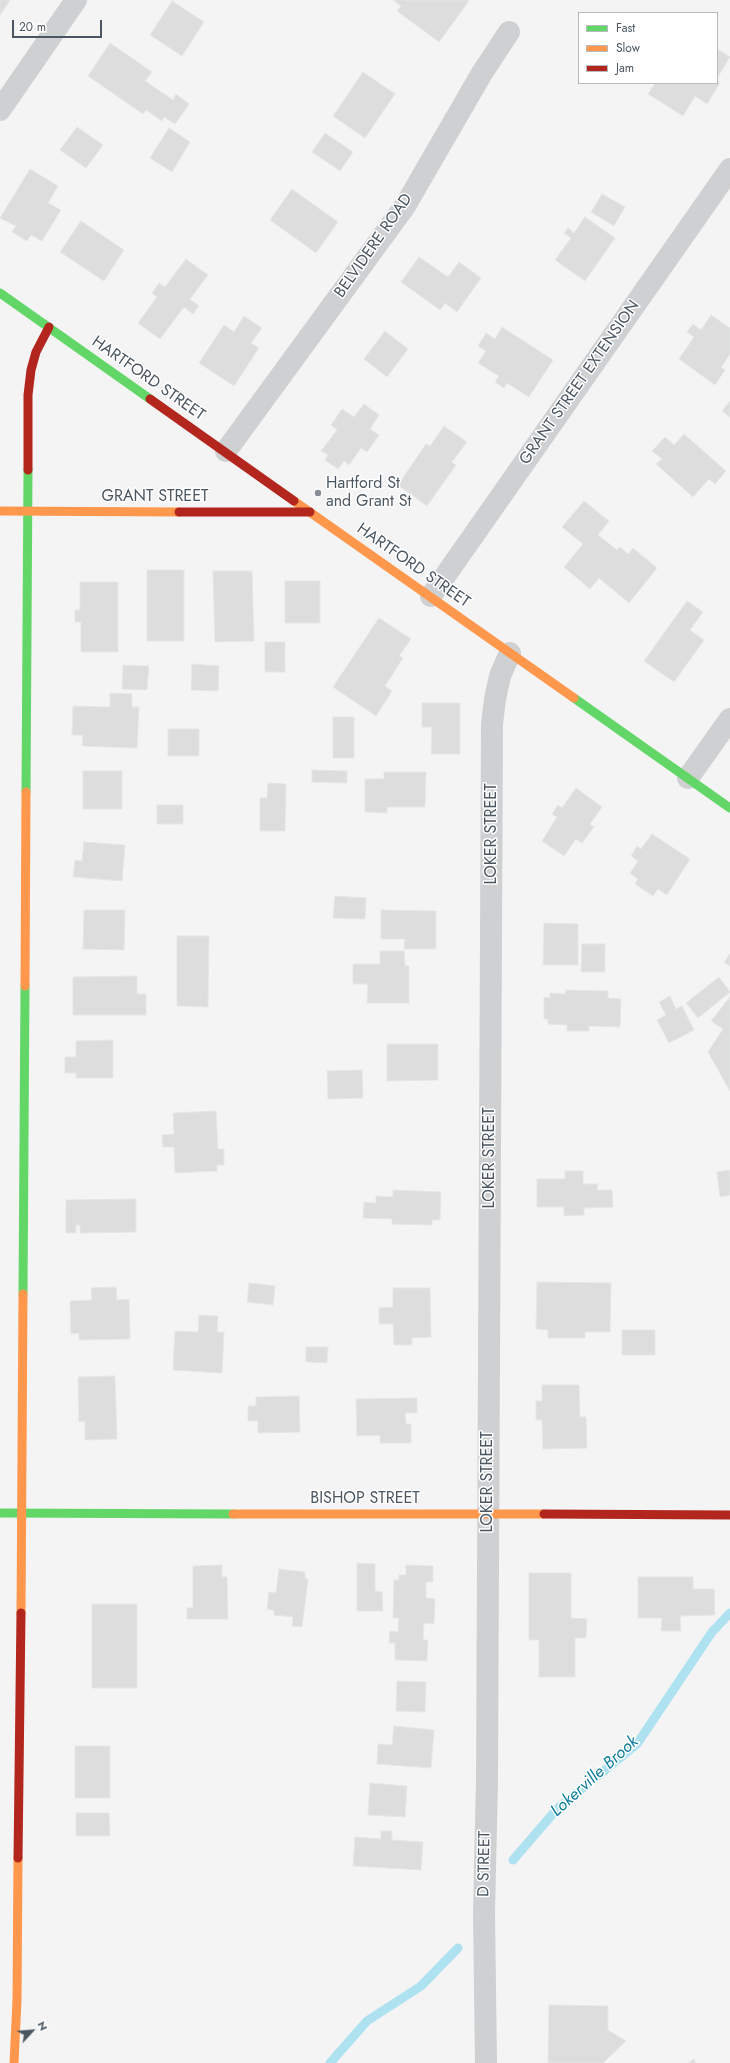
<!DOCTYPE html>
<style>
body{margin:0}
#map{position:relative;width:730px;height:2063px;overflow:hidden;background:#f4f4f4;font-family:Jost,sans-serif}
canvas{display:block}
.legend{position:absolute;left:578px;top:12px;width:140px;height:72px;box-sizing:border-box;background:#fff;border:1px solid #b7bbc0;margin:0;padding:5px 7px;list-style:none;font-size:12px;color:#4a5661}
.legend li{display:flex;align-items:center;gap:8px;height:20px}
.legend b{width:20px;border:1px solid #b7bbc0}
.north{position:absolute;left:12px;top:2011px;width:40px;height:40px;-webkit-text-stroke:3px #fff;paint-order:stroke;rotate:64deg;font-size:11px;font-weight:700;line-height:16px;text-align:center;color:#4a5661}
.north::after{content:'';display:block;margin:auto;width:14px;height:18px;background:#4a5661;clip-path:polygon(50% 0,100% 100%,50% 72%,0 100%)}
.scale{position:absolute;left:12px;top:20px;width:90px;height:18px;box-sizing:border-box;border:2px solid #4a5661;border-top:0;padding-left:5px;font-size:12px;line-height:14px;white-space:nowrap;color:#4a5661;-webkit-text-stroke:3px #fff;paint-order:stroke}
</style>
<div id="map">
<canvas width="730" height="2063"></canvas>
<ul class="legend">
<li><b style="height:5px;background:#63d668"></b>Fast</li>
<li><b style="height:5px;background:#ff974d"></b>Slow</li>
<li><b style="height:5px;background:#b3261e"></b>Jam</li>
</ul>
<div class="north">N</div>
<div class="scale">20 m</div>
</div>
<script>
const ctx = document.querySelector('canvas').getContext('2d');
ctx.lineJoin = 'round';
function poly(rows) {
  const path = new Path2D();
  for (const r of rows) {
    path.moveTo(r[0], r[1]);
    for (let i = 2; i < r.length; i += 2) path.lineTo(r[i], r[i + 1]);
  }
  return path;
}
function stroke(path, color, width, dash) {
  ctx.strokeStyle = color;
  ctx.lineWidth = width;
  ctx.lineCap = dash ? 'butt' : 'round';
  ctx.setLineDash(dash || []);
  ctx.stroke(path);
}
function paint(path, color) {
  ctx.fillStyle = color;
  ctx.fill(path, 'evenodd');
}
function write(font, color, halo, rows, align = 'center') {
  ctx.font = font + ' Jost,sans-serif';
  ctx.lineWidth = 3;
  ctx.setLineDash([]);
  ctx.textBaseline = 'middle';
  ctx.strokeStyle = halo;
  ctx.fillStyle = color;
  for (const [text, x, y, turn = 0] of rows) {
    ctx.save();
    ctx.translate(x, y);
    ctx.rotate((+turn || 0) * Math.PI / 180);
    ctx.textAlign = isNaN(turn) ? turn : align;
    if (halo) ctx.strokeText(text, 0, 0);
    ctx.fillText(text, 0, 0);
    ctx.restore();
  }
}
const stream = poly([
 [513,1860,557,1809,637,1744,712,1632,730,1613],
 [330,2063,367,2021,421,1986,458,1948]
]);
const building = poly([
 [0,0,10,0,0,15,0,0],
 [393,0,467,0,469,1,439,42,397,11,401,6,393,0],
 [172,1,204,22,182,56,150,35,172,1],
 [110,43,152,72,145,81,173,100,176,94,189,104,175,124,164,117,162,121,146,110,143,114,88,76,110,43],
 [717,49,730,57,717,78,717,49],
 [363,72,395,94,365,138,333,116,363,72],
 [717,81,720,83,707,104,695,96,683,116,648,94,655,83,717,83,717,81],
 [77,127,103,145,86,168,60,150,77,127],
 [169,128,190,142,172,172,150,158,169,128],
 [325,133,353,152,340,171,312,152,325,133],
 [30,169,58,186,48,203,61,210,42,241,31,235,27,241,12,232,16,226,0,218,30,169],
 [292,189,338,222,316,253,270,220,292,189],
 [602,194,625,207,614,226,591,212,602,194],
 [585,217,615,238,585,281,555,260,571,238,564,233,568,228,574,233,585,217],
 [81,221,124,250,104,281,60,252,81,221],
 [419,257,448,277,459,262,481,278,457,312,445,303,440,310,401,282,419,257],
 [186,259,208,275,190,299,199,306,193,314,184,307,160,339,138,323,157,297,152,293,159,283,165,287,186,259],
 [711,315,730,328,730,354,721,367,725,370,715,385,679,359,694,337,687,332,693,324,701,330,711,315],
 [244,316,262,328,251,343,259,348,234,386,199,363,224,325,234,332,244,316],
 [502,327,553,360,529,397,507,383,504,388,495,382,499,376,478,363,486,351,478,346,486,333,495,339,502,327],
 [385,331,408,349,387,377,364,359,385,331],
 [730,401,730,417,722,411,730,401],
 [364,404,379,415,370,429,379,435,367,452,361,448,349,465,344,461,338,469,325,460,328,455,321,451,337,430,331,425,342,409,354,417,364,404],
 [444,426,467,442,452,462,456,465,427,506,398,485,426,444,430,446,444,426],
 [684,434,726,471,715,484,709,479,693,497,656,464,662,459,652,451,665,437,674,445,684,434],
 [584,501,609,521,598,535,617,550,620,547,628,554,633,548,657,568,629,603,599,578,590,589,564,567,583,544,562,527,584,501],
 [147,570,184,570,184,641,147,641,147,570],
 [213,571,252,571,254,641,215,642,213,571],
 [285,581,320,581,320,623,285,623,285,581],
 [80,582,118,582,118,652,81,652,81,622,75,622,75,610,80,610,80,582],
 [687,601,703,612,690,630,704,640,674,682,644,661,687,601],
 [379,618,411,639,399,656,403,658,385,686,392,691,376,716,333,687,379,618],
 [265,642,285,642,285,672,265,672,265,642],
 [192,664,219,666,218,691,191,690,192,664],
 [123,665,149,666,147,690,122,689,123,665],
 [110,693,132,694,132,707,139,707,137,748,82,746,83,735,72,735,73,706,110,707,110,693],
 [422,703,460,703,460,754,431,754,432,727,422,727,422,703],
 [333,717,354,717,354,758,333,758,333,717],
 [168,729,199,729,199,756,168,756,168,729],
 [312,770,347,771,347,783,312,782,312,770],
 [83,771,122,771,122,809,83,809,83,771],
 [384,772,426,772,425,807,387,807,387,813,365,812,365,779,384,779,384,772],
 [268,783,286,784,285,831,260,831,260,798,267,798,268,783],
 [576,788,602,807,590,824,594,827,582,843,576,839,564,856,542,841,557,817,552,814,558,805,562,808,576,788],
 [157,805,183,805,183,824,157,824,157,805],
 [652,834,690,859,667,895,658,889,653,896,635,884,638,879,630,873,638,861,631,856,637,846,641,849,652,834],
 [84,842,125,845,122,881,73,877,75,860,82,861,84,842],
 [335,896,366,898,365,919,333,918,335,896],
 [84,910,125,910,124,950,83,949,84,910],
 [381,910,436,911,436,949,404,949,405,939,381,939,381,910],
 [544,923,578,924,578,965,543,965,544,923],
 [177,936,209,936,208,1007,177,1006,177,936],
 [582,944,605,944,605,972,581,972,582,944],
 [380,951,404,951,405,966,409,966,409,1003,367,1003,368,984,353,984,353,964,380,964,380,951],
 [730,954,730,966,724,962,730,954],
 [137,976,137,994,146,994,146,1015,73,1015,73,977,137,976],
 [719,977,730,992,698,1018,686,1003,719,977],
 [566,990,608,991,608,998,621,999,620,1027,589,1026,589,1031,567,1031,567,1025,548,1024,548,1019,544,1019,544,997,550,998,550,993,565,994,566,990],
 [670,996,676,1009,682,1006,694,1030,669,1043,657,1020,666,1015,659,1002,670,996],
 [730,997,730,1091,708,1052,723,1029,711,1021,730,997],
 [113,1040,113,1078,76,1078,76,1073,65,1073,65,1057,76,1057,76,1041,113,1040],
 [387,1044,438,1044,438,1080,387,1081,387,1044],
 [362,1070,363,1098,328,1099,327,1071,362,1070],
 [216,1111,218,1149,224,1149,224,1165,217,1165,217,1171,175,1173,174,1147,163,1147,162,1135,174,1134,173,1113,216,1111],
 [730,1170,730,1195,720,1197,717,1172,730,1170],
 [565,1171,583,1171,583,1184,598,1184,597,1190,612,1190,613,1207,584,1208,584,1215,564,1216,564,1207,537,1207,537,1179,565,1179,565,1171],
 [393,1190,441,1192,440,1220,432,1220,432,1225,392,1224,392,1219,363,1218,364,1202,376,1203,376,1196,393,1197,393,1190],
 [136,1199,136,1232,80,1233,80,1225,76,1225,76,1233,66,1233,66,1200,136,1199],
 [537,1282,611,1283,610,1332,585,1332,585,1338,548,1338,548,1330,536,1329,537,1282],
 [249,1283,275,1286,273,1305,247,1302,249,1283],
 [116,1287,117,1300,129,1299,130,1339,79,1340,79,1333,71,1334,70,1301,92,1300,91,1288,116,1287],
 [393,1288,430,1288,431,1337,412,1338,412,1345,394,1345,393,1324,379,1324,379,1308,393,1307,393,1288],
 [199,1315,218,1316,217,1332,224,1332,222,1373,173,1370,175,1331,198,1332,199,1315],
 [622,1330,655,1330,655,1355,622,1355,622,1330],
 [306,1347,328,1347,327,1363,306,1362,306,1347],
 [115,1376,117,1439,85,1440,85,1421,79,1422,78,1377,115,1376],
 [542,1385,579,1385,580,1417,586,1417,587,1448,543,1449,542,1420,536,1420,536,1401,542,1401,542,1385],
 [299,1396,300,1432,258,1433,258,1421,248,1421,248,1406,256,1406,256,1397,299,1396],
 [417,1398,417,1413,405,1413,406,1424,411,1424,411,1443,380,1443,380,1435,357,1436,356,1399,417,1398],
 [357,1563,375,1564,375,1591,382,1592,383,1611,357,1611,357,1563],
 [222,1565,222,1577,227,1577,228,1619,187,1619,187,1608,193,1608,193,1566,222,1565],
 [406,1565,433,1566,433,1582,426,1582,426,1598,435,1599,434,1624,424,1623,423,1640,428,1640,427,1661,395,1660,395,1643,389,1643,390,1631,398,1632,399,1618,393,1618,394,1580,399,1580,399,1575,406,1575,406,1565],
 [279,1569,305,1572,305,1579,308,1579,302,1627,292,1626,293,1617,274,1615,274,1610,267,1609,269,1592,276,1593,279,1569],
 [529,1573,571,1573,571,1618,587,1619,586,1638,575,1638,575,1677,539,1677,539,1640,529,1640,529,1573],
 [638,1577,693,1577,693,1589,714,1589,715,1615,680,1616,681,1631,661,1631,662,1618,638,1618,638,1577],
 [92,1604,137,1604,137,1688,92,1688,92,1604],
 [397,1681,426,1682,425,1712,396,1711,397,1681],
 [394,1726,434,1730,431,1768,377,1764,378,1744,392,1745,394,1726],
 [75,1746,110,1746,110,1798,75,1798,75,1746],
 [370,1783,407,1786,405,1817,368,1815,370,1783],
 [76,1813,109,1813,110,1836,76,1836,76,1813],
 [381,1831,392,1831,392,1840,423,1842,421,1870,353,1866,355,1837,381,1839,381,1831],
 [549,2005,608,2006,608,2030,626,2041,603,2063,548,2063,549,2005],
 [694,2059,696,2063,688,2063,694,2059]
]);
const street = poly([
 [0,110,76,0],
 [226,451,405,206,482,73,509,32],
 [431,596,730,169],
 [688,778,730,719],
 [486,2063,484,1913,487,1780,492,724,495,699,500,676,510,653]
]);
const fast = poly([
 [0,293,150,399],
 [574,698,730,808],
 [26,792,28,470],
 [23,1294,25,986],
 [0,1513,233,1514]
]);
const slow = poly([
 [294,501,574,698],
 [0,511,179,512],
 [25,986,26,792],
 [233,1514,544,1514],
 [21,1613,23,1294],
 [14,2063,17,2000,18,1858]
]);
const jam = poly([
 [150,399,294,501],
 [28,470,28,395,31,370,36,352,49,327],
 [179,512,310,512],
 [544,1514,730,1515],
 [18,1858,21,1613]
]);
const markers = [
 [318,493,4,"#868d94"]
];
const streetNames = [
 ["BELVIDERE ROAD",374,246,-55],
 ["HARTFORD STREET",148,379,35],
 ["GRANT STREET EXTENSION",580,383,-55],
 ["GRANT STREET",155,497],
 ["HARTFORD STREET",413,566,35],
 ["LOKER STREET",492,834,-90],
 ["LOKER STREET",490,1158,-90],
 ["LOKER STREET",488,1482,-90],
 ["BISHOP STREET",365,1499],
 ["D STREET",485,1864,-89]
];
const poiNames = [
 ["Hartford St",326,484],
 ["and Grant St",326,502]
];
const waterNames = [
 ["Lokerville Brook",595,1777,-42]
];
stroke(stream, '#aee2f0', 9);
paint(building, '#ddddde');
stroke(building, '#e5e6e7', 1);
stroke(street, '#ced0d2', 22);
stroke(fast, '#63d668', 9);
stroke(slow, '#ff974d', 9);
stroke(jam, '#b3261e', 9);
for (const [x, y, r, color] of markers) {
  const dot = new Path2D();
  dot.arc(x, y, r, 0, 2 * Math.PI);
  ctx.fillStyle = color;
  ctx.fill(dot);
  stroke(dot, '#fff', 1.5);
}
write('16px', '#4a5661', '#fff', streetNames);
write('16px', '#4a5661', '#fff', poiNames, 'left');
write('italic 17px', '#0c7c9b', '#fff', waterNames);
</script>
